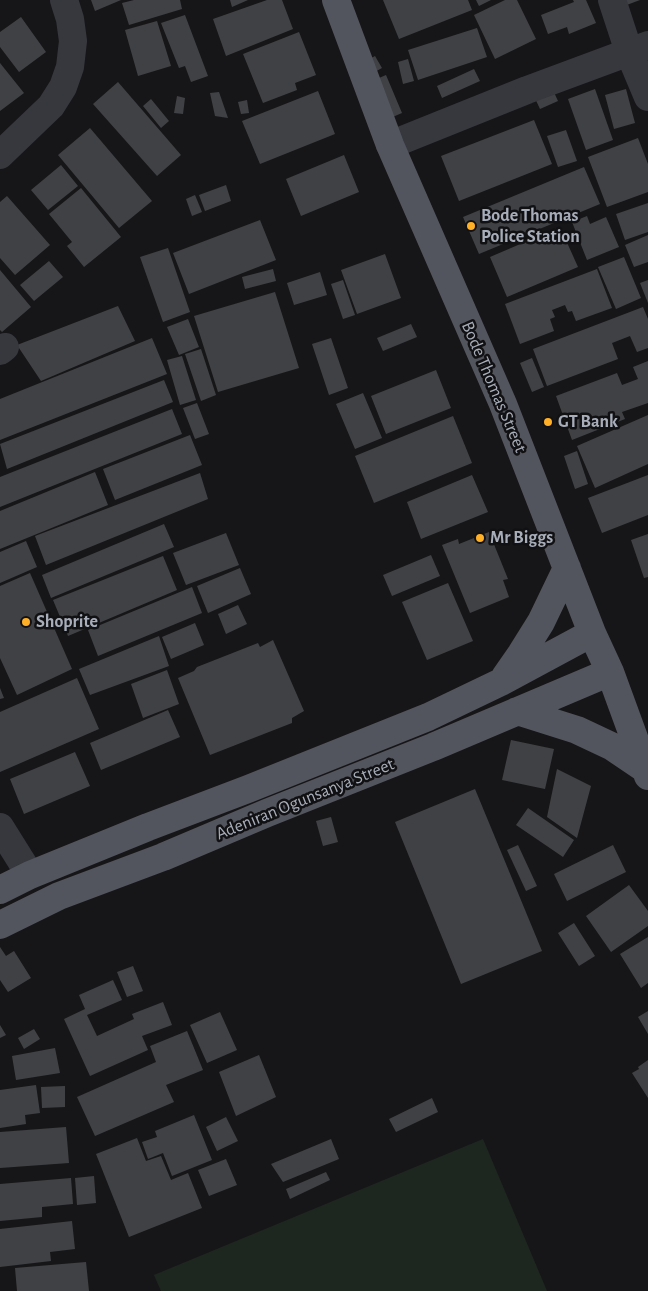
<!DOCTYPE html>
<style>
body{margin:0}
canvas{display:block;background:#161618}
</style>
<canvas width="648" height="1291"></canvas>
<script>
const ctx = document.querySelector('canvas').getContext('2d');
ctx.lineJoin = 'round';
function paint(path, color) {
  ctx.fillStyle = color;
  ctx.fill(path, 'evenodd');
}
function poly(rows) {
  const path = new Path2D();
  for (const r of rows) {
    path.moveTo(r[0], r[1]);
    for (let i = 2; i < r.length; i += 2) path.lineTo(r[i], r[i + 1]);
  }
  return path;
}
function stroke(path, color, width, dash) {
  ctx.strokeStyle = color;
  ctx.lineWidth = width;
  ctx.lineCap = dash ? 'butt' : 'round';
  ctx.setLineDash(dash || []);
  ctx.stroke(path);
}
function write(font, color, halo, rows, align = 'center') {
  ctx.font = font + ' "Alegreya Sans",sans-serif';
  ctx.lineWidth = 5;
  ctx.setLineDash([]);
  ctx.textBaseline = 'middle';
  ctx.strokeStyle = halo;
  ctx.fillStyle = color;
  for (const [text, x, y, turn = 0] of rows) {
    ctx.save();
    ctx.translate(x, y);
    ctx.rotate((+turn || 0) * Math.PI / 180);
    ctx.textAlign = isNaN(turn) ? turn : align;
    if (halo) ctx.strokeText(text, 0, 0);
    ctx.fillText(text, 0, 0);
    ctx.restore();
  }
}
const green = poly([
 [483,1139,547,1291,161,1291,154,1275]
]);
const building = poly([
 [91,0,121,0,95,11],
 [134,0,180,0,182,9,129,25,122,3],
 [230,0,248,0,232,7],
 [267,0,282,0,293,29,226,56,213,19],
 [383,0,468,0,472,10,399,39],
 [476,0,491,0,479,6],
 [505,0,517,0,536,39,495,59,474,15],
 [573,0,586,0,596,23,569,34,567,27,548,34,541,15,574,2],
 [622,0,640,0,624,6],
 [185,15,208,76,191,82,185,66,179,68,161,23],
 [21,17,46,52,19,72,0,47,0,32],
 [157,21,171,66,138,76,125,30],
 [477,28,487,57,418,80,408,50],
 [299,32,316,75,295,83,297,90,263,103,243,54],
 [375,56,382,68,371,74,364,62],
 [408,59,414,81,403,84,398,62],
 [0,63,24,93,0,111],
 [474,69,480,81,442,98,437,86],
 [386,75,402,113,388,119,372,81],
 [118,82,181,155,157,176,93,104],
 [551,86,558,101,540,109,533,94],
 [595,89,613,140,586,150,568,99],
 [626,89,635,123,614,129,605,95],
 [318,91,335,134,260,164,242,121],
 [219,92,228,118,215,116,210,93],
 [177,96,185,98,183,114,174,113],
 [151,99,169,121,161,128,143,106],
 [247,100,249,113,241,114,238,102],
 [534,120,552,164,459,201,441,156],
 [90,128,152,201,119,228,58,155],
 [566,130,577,161,558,167,547,136],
 [638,138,648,164,648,192,607,207,588,157],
 [344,155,359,192,301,216,286,179],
 [61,165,78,186,48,210,31,190],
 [584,167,600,204,479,254,463,217],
 [226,185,231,201,205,211,199,195],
 [81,188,121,237,84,267,67,246,72,242,49,214],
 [195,195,202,212,192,216,186,199],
 [7,196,50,245,15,275,0,258,0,202],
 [648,203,648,232,625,240,616,214],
 [587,216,590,224,606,217,619,247,587,260,572,222],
 [260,220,276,260,189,294,173,253],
 [560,227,578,267,507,297,490,257],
 [648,235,648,262,634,267,625,245],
 [168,248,190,312,163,322,140,257],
 [385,254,401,298,357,314,341,270],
 [624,257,641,298,616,309,598,267],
 [49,261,63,277,34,301,20,285],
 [273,269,276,281,245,289,242,277],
 [597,269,612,308,576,321,572,311,568,312,565,305,552,310,555,317,550,319,554,331,520,344,505,304],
 [0,270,31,307,2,332,0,330],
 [320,272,327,295,294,305,287,283],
 [343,280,355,315,343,319,331,284],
 [648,280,648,303,640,283],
 [275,292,299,368,218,392,194,316],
 [118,306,135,341,41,381,17,345],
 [643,307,648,319,648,348,637,352,630,336,612,343,618,359,547,386,533,349],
 [188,319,199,347,179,355,167,327],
 [411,324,417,337,383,351,377,338],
 [152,338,167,374,0,440,0,399],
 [331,338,348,388,329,395,312,344],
 [201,349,216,395,201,401,185,354],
 [182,356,196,400,180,405,167,360],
 [532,358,544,387,532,392,520,363],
 [648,361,648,403,622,412,625,419,572,440,556,396,617,373,622,385,638,379,633,367],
 [436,370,451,408,386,434,371,396],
 [164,380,173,402,7,469,0,444],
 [363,393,382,438,355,449,336,404],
 [197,403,209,434,195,439,183,408],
 [172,409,182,434,0,507,0,477],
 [648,415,648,464,595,488,577,446],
 [453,416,472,463,374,503,355,456],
 [190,435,202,465,115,500,103,469],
 [577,451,588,484,575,489,564,456],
 [95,472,108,505,0,549,0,511],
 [200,473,208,499,46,565,35,536],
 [472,475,488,512,421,539,407,502],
 [648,475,648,515,602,533,588,498],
 [164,524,174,547,51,598,42,575],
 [489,532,508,579,503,580,509,597,470,613,442,545,458,539,459,544],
 [226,533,239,565,186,585,173,553],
 [648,534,648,577,644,578,631,540],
 [26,541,37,567,0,583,0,552],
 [431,555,440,576,392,596,383,575],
 [163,556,177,590,68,636,53,600],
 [240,568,251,594,208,613,197,586],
 [30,573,72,669,17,695,0,658,0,586],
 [448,583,473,641,427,660,402,602],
 [192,587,202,613,98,656,88,630],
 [238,605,247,624,226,634,218,614],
 [195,623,204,645,171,659,162,637],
 [159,636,169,666,90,695,79,669],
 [273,640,304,711,292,718,292,723,210,755,178,678,194,671,197,667,258,643,260,647],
 [167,670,179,704,143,718,131,684],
 [77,678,99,729,0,772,0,712],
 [0,688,4,698,0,699],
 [168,710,180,737,101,770,90,743],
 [511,740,554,749,545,789,502,780],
 [75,752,90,786,24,814,10,779],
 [557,769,591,786,577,838,547,817],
 [475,789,542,951,461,984,395,822],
 [528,808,574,840,563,857,516,825],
 [331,817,338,842,323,846,316,821],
 [518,845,537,886,526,891,507,850],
 [613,845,626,872,567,901,554,874],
 [629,885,648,911,648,926,611,952,586,916],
 [574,923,595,956,579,966,558,933],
 [648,937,648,983,641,988,620,954],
 [0,947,6,956,14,951,31,978,8,992,0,980],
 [133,966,143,991,127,997,117,972],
 [113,980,122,1000,87,1015,97,1036,134,1019,132,1014,163,1002,172,1025,142,1036,148,1050,90,1076,64,1019,85,1009,79,995],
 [648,1011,648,1034,638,1017],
 [220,1012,237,1050,207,1063,190,1025],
 [0,1025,6,1035,0,1038],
 [34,1029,40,1039,24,1049,18,1038],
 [187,1031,203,1070,166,1085,174,1102,95,1136,77,1097,156,1062,150,1046],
 [55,1048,60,1073,16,1080,12,1056],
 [259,1055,276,1097,236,1116,219,1072],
 [648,1060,648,1098,632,1073,639,1069,638,1067],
 [36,1085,40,1113,25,1115,26,1124,0,1128,0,1090],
 [65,1086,65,1107,42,1108,41,1087],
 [432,1098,438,1112,396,1132,389,1119],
 [194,1115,212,1160,172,1176,163,1153,148,1159,142,1142,157,1137,155,1131],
 [226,1117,238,1141,217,1151,206,1127],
 [66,1127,69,1163,0,1168,0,1132],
 [137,1138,146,1161,161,1156,171,1180,188,1173,202,1208,129,1237,96,1154],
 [331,1139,339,1159,283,1182,271,1164],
 [226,1159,237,1185,209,1196,198,1170],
 [326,1172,330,1180,290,1199,286,1189],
 [94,1176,96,1203,77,1205,75,1178],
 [71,1178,73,1204,42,1207,42,1217,0,1221,0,1184],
 [72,1221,75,1249,50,1252,51,1261,0,1267,0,1229],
 [86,1262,89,1291,17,1291,15,1268]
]);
const minor = poly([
 [612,0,629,52,648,97],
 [390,145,527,90,648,45],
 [0,155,51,106,63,87,70,67,73,41,70,19,64,0],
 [0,351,5,347],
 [0,827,30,875]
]);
const major = poly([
 [336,0,390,145,503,404,592,633,610,672,648,776],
 [505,677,521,654,541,622,567,568],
 [517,711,577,730,611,746,645,769],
 [0,890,30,875,148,827,248,789,428,717,501,682,592,633],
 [0,925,59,896,163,857,267,813,433,747,610,672]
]);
const markers = [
 [471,226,5,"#ffb027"],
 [548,422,5,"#ffb027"],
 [480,538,5,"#ffb027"],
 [26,622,5,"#ffb027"]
];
const poiNames = [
 ["Bode Thomas",481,216],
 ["Police Station",481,237],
 ["GT Bank",558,422],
 ["Mr Biggs",490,538],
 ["Shoprite",36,622]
];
const streetNames = [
 ["Bode Thomas Street",494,387,67],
 ["Adeniran Ogunsanya Street",305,799,-22]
];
paint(green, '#1e271f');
paint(building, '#404145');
stroke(minor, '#37383e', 28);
stroke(major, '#52555d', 28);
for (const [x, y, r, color] of markers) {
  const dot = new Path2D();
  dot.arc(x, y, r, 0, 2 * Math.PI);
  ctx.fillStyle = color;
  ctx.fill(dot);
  stroke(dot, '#111113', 2);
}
write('bold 18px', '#a7adb9', '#111113', poiNames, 'left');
write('18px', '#a7adb9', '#111113', streetNames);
</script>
